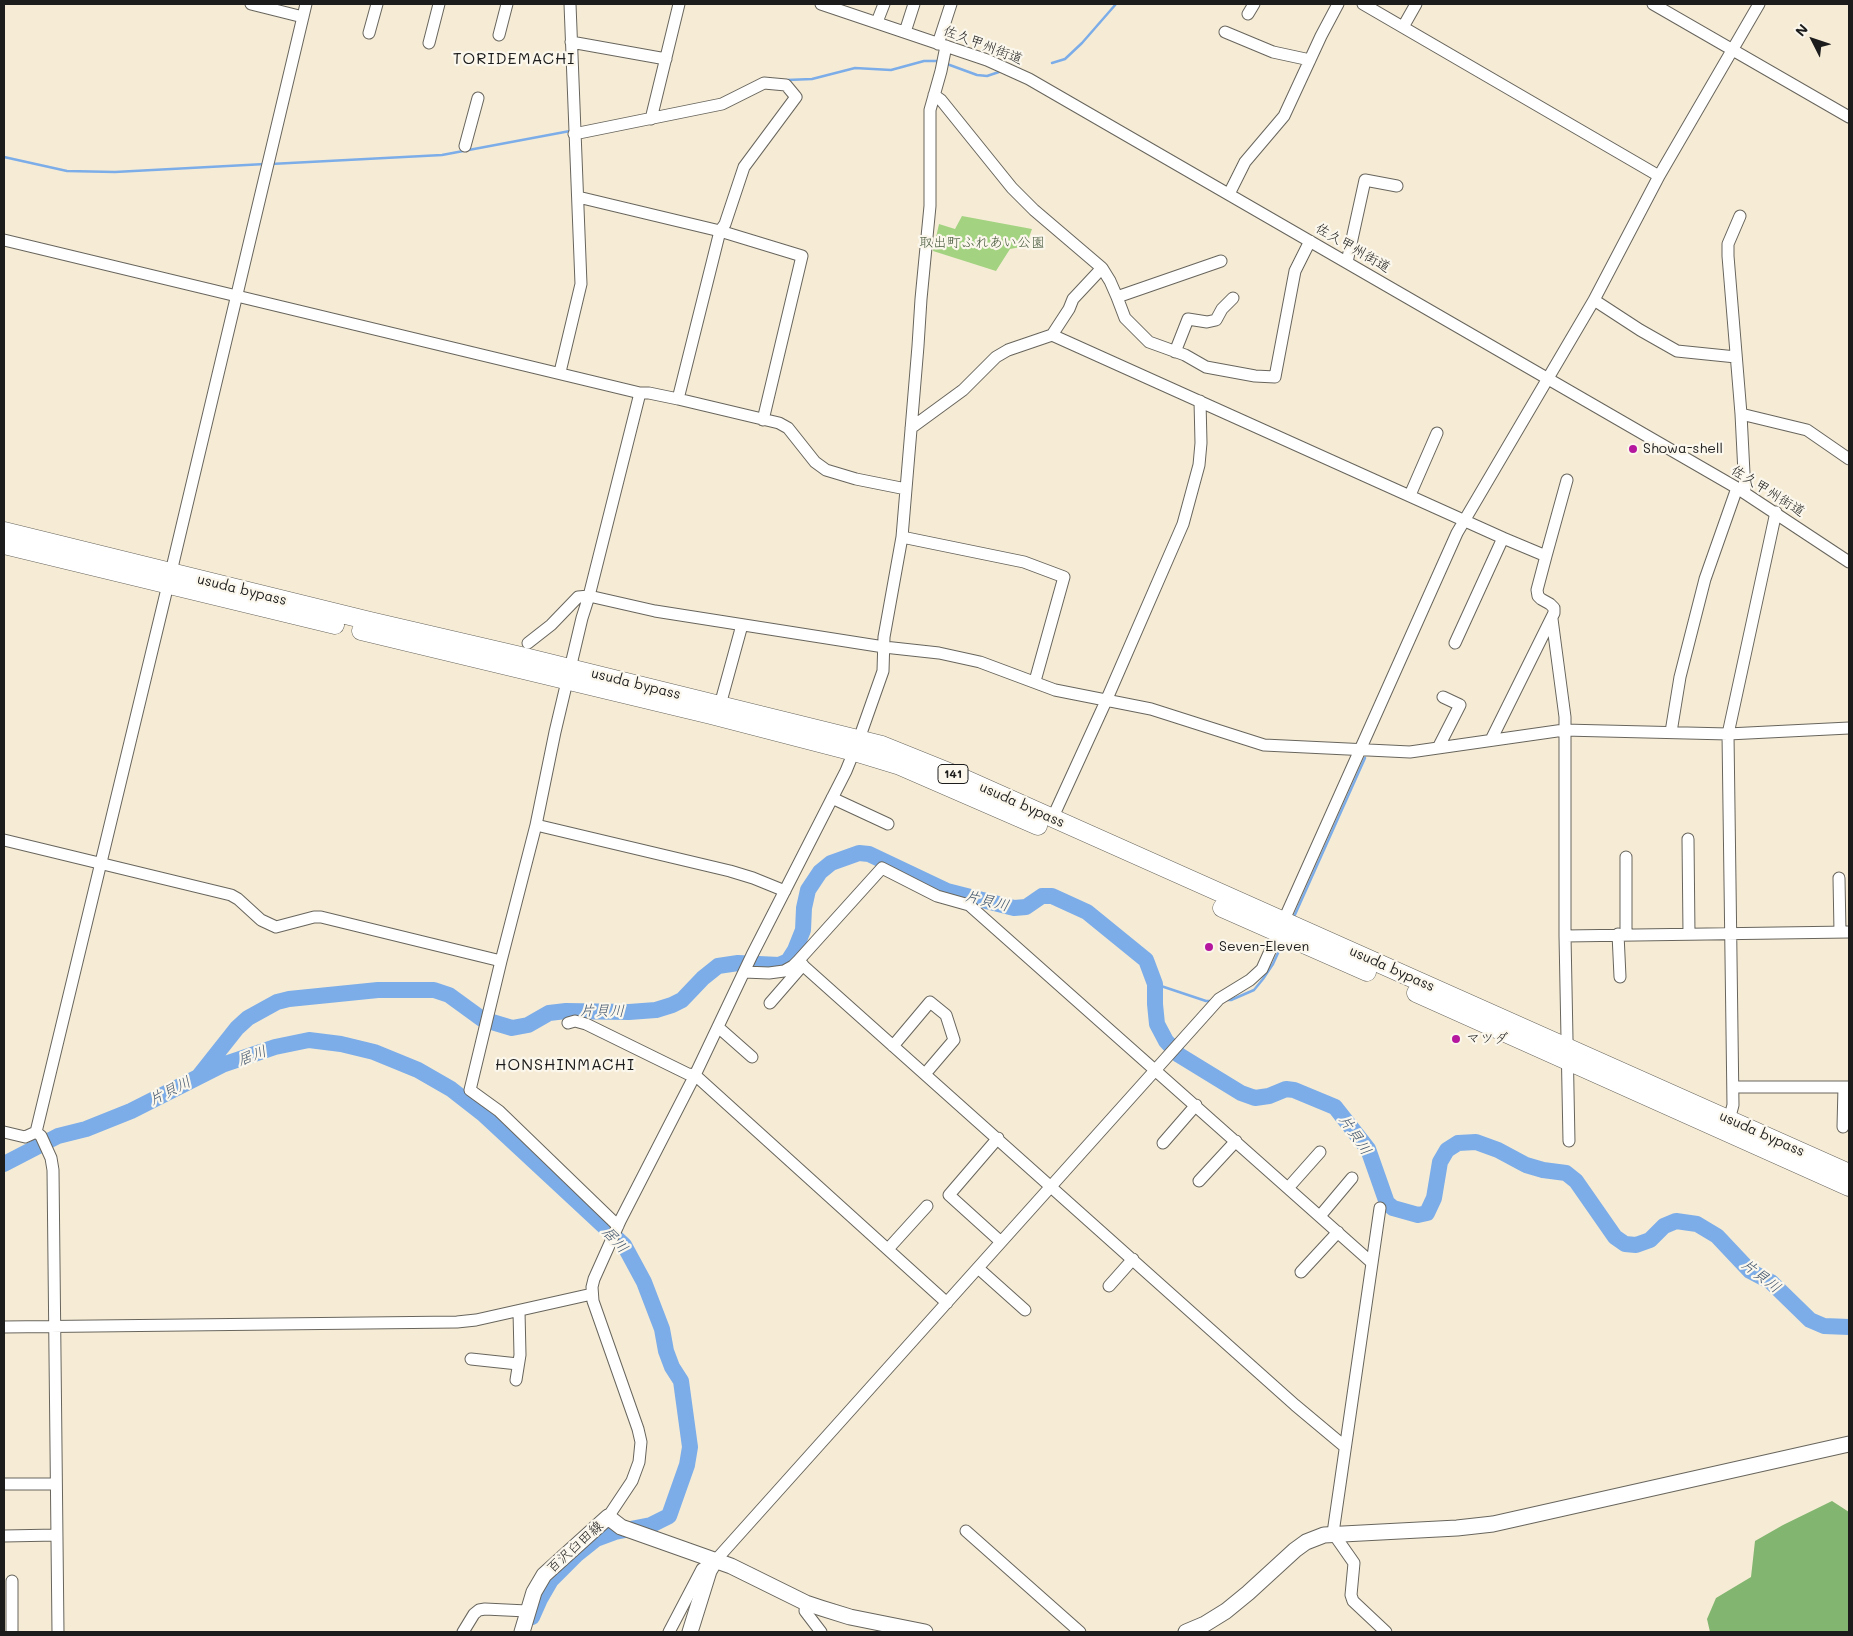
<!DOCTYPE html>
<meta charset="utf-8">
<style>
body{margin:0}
#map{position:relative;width:1853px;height:1636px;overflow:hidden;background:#f6ecd6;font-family:Mali,sans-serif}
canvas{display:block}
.frame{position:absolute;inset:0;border:5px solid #1c1c1c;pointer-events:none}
.north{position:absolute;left:1788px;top:15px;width:50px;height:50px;-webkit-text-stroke:4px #fbf7ec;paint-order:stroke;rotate:311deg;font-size:14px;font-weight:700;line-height:20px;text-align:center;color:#1c1c1c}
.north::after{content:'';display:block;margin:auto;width:18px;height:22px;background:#1c1c1c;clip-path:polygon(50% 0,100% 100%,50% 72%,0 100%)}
</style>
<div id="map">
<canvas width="1853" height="1636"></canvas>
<div class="frame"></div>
<div class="north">N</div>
</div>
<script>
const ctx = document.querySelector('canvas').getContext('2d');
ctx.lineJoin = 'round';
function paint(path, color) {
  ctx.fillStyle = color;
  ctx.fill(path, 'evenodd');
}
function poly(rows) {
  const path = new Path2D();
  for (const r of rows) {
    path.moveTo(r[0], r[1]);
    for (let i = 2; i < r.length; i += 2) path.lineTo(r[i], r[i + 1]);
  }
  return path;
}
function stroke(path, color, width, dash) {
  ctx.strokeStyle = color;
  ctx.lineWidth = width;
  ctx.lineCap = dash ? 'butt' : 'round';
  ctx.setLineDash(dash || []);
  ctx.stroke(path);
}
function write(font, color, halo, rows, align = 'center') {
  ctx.font = font + ' Mali,"Klee One",sans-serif';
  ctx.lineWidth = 4.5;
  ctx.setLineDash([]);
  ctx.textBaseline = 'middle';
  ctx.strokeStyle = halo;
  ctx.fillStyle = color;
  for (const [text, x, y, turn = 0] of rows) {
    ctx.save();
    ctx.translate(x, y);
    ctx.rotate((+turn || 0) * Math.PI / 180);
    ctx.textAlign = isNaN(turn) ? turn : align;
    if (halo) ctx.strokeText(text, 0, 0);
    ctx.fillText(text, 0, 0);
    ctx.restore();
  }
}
const green = poly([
 [962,216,1032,229,1026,246,1010,249,996,271,933,251,939,224,955,229]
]);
const forest = poly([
 [1832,1501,1849,1512,1849,1632,1710,1632,1707,1619,1716,1598,1751,1577,1755,1541,1783,1525]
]);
const stream = poly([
 [1052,63,1065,59,1082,43,1116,4],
 [947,64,977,75,987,76,999,72],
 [787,80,812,79,855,68,891,70,924,61,939,61],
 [4,157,67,171,115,172,265,164],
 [271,164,442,155,570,131],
 [1293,919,1365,758],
 [1155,984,1206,1001,1212,1001],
 [1225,1000,1231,1000,1254,990,1263,979,1273,964,1283,942]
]);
const river = poly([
 [199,1076,237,1028,248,1018,277,1002,289,999,378,990,434,990,449,995,482,1019,512,1028,528,1025,549,1013,566,1011,629,1012,656,1010,672,1005,682,1000,703,978,718,966,738,963,779,965,788,961,795,950,803,930,804,908,808,890,820,872,831,863,859,853,869,854,947,891,1014,908,1026,907,1042,896,1052,896,1087,912,1146,960,1155,984,1155,1004,1157,1024,1166,1041,1179,1055,1241,1093,1255,1098,1269,1096,1286,1089,1294,1090,1335,1107,1368,1149,1387,1203,1393,1208,1418,1215,1427,1213,1434,1198,1440,1162,1447,1150,1458,1143,1476,1142,1498,1150,1526,1165,1543,1170,1566,1173,1576,1181,1615,1237,1625,1244,1636,1245,1650,1240,1664,1226,1676,1221,1697,1224,1717,1236,1750,1271,1771,1282,1810,1320,1824,1326,1849,1327],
 [4,1164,58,1136,86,1129,131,1111,222,1065,275,1047,309,1040,341,1044,374,1052,418,1070,451,1089,483,1114,624,1245,644,1282,662,1329,666,1351,672,1367,681,1381,690,1447,687,1465,669,1516,651,1525,615,1532,596,1539,576,1555,551,1580,540,1599,532,1617]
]);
const minor = poly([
 [251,4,303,17],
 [821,4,987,60,1029,79,1737,488,1849,562],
 [1363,4,1659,176],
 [1653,4,1849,117],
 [1248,14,1254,4],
 [877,22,884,4],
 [1403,27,1416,4],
 [905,32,914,4],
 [1225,32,1273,52,1310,60],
 [369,33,377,4],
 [499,35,507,4],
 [571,42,666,59],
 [429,43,439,4],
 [938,44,951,4],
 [651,119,679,4],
 [574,134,722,104,764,83,786,85,796,97,744,167,725,224,720,231,678,399],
 [465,146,478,98],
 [1229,194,1245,162,1284,116,1321,36,1338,4],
 [578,197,720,231,802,256,763,420],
 [1740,216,1728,244,1728,256,1741,414,1745,493],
 [4,240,640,393,649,393,678,399,779,423,788,428,815,462,826,470,856,479,906,489],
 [1347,262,1365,180,1397,186],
 [1102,268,1110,281,1117,297,1221,261],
 [1117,297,1125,318,1149,342,1185,355,1206,367,1255,376,1275,377,1295,271,1310,241],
 [1594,300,1640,330,1677,351,1736,357],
 [1052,335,1503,538,1546,556,1537,590,1538,596,1541,599,1550,604,1554,608,1554,613,1491,740],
 [1175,352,1188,319,1207,322,1216,320,1222,309,1233,298],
 [560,372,581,284,570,4],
 [1741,414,1807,430,1849,459],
 [911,428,963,390,996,357,1008,350,1052,335,1069,309,1073,299,1102,268,1034,210,1012,188,941,100,934,95],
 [1410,495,1437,433],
 [902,537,1024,562,1064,577,1035,681],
 [1546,556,1567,480],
 [1552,619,1565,717,1565,936,1569,1141],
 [528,643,551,625,578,597,589,596,655,611,884,647,939,653,980,662,1055,690,1151,709,1264,745,1410,752,1564,730,1728,734,1849,728],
 [1455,643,1503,538],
 [720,705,742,625],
 [1671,732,1680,677,1705,579,1737,488],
 [1438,748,1460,705,1443,697],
 [832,798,888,824],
 [1052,819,1106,701,1183,524,1199,465,1201,443,1200,401],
 [536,825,730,871,753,878,785,891],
 [1688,839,1689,934],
 [4,840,231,895,238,899,261,920,276,927,314,917,321,917,501,961],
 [1626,857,1626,934],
 [1839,878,1840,932],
 [1618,934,1620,977],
 [1565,936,1849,932],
 [798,961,882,868,937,896,969,905,1371,1262],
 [744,972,769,973,784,971,793,966,798,961,1295,1405,1344,1446],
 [770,1003,803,965],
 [568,1023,575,1021,586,1024,688,1074,695,1075,947,1303],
 [718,1027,752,1057],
 [893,1046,930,1002,946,1015,954,1040,925,1074],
 [1733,1087,1849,1087],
 [1729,1120,1733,1105,1728,734,1776,512],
 [1843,1127,1844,1087],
 [4,1132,25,1137,36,1132,171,572,306,4],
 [36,1132,41,1136,51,1158,53,1170,58,1632],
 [998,1138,949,1195,1001,1242],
 [1163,1143,1196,1105],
 [1199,1181,1236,1141],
 [1288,1188,1320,1152],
 [1380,1208,1333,1533,1354,1563,1351,1595,1353,1601,1386,1632],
 [1320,1216,1352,1178],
 [618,1226,499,1111,470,1090,501,961,536,825,555,732,582,618,589,596,640,393],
 [888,1249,927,1206],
 [978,1268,1025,1310],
 [1301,1272,1338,1232],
 [1109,1286,1133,1259],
 [4,1327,457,1322,476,1320,592,1294],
 [471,1359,518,1364],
 [516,1380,520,1355,519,1311],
 [4,1484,56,1484],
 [608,1517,632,1481,639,1462,641,1442,638,1429,593,1301,592,1287,594,1279,620,1221,695,1075,752,955,846,771,859,739,883,671,884,637,902,537,918,346,921,299,930,206,930,110,941,71,946,46],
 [966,1531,1080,1632],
 [4,1536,57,1535],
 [715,1561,1219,999,1250,980,1262,969,1457,533,1594,300,1659,176,1759,4],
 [12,1581,12,1632],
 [806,1603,805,1611,821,1632],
 [463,1632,474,1614,479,1610,485,1609,527,1611],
 [669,1632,702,1569,705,1567,710,1569]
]);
const major = poly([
 [522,1632,534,1592,544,1575,608,1517,621,1527,731,1566,806,1603,821,1608,850,1617,925,1632],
 [690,1632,709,1571,715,1561],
 [1186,1632,1205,1624,1226,1611,1248,1593,1295,1550,1306,1542,1324,1535,1457,1528,1493,1524,1849,1444]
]);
const highway = poly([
 [4,531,370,621,521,656,882,745,954,774,1849,1173],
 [4,545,335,625],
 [361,631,711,715,854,752,900,766,1038,826],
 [1222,908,1367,972],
 [1416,993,1849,1187]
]);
const markers = [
 [1633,449,5,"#b5179e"],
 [1209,947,5,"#b5179e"],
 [1456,1039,5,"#b5179e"]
];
const shields = [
 [953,774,30]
];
const shieldNames = [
 ["141",953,774]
];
const streetNames = [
 ["佐久甲州街道",983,45,21],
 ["佐久甲州街道",1353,248,30],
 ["佐久甲州街道",1768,491,32],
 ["usuda bypass",242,590,14],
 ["usuda bypass",636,684,14],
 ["usuda bypass",1022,805,24],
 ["usuda bypass",1392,969,24],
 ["usuda bypass",1762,1134,24],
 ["百沢臼田線",575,1547,-42]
];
const parkNames = [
 ["取出町ふれあい公園",982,243]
];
const poiNames = [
 ["Showa-shell",1643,449],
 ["Seven-Eleven",1219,947],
 ["マツダ",1466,1039]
];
const waterNames = [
 ["片貝川",987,901,14],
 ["片貝川",602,1011,1],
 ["居川",252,1056,-21],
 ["片貝川",170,1091,-27],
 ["片貝川",1355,1135,56],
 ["居川",615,1240,48],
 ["片貝川",1761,1276,38]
];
const quarterNames = [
 ["TORIDEMACHI",514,59],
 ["HONSHINMACHI",565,1065]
];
paint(green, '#a3d381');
paint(forest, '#82b56f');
stroke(stream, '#7cade8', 2.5);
stroke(river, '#7cade8', 16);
stroke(minor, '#68655d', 13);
stroke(major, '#68655d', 17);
stroke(highway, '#68655d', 19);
stroke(minor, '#fff', 11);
stroke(major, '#fff', 15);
stroke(highway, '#fff', 18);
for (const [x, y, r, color] of markers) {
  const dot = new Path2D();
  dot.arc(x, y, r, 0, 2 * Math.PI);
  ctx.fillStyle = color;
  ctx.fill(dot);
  stroke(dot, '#fbf7ec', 2);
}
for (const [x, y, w] of shields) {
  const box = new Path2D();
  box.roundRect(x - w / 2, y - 9.5, w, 19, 4);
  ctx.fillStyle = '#fbf7ec';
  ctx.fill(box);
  stroke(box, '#1c1c1c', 1);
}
write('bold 12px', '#1c1c1c', null, shieldNames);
write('14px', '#1c1c1c', '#fbf7ec', streetNames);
write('14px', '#4b5c3f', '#fbf7ec', parkNames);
write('14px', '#1c1c1c', '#fbf7ec', poiNames, 'left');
write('italic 15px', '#42566e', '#fbf7ec', waterNames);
ctx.letterSpacing = '1px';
write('16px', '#1c1c1c', '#fbf7ec', quarterNames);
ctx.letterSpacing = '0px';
</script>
